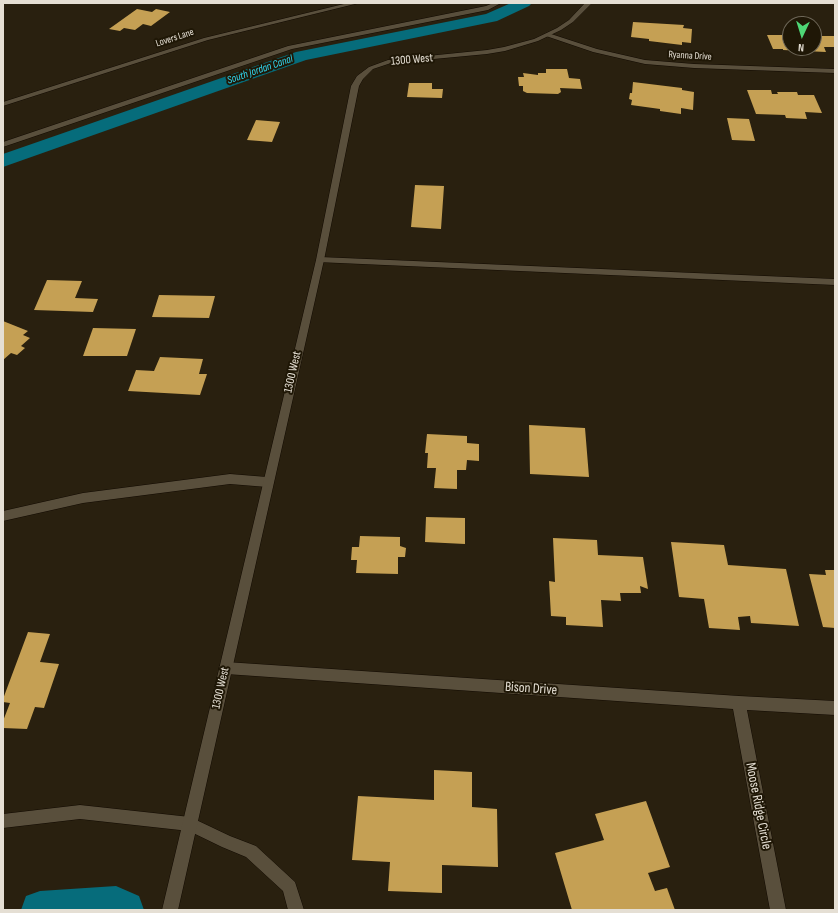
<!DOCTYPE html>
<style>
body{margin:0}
#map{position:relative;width:838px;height:913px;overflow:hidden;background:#29200f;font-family:"Sofia Sans Condensed",sans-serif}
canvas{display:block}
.frame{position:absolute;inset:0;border:4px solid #e5dfd4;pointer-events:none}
.north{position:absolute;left:782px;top:16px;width:40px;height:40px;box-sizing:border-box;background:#1f1706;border:1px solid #6e6758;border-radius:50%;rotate:184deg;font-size:11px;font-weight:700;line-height:16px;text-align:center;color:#e5dfd4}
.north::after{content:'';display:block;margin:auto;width:14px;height:18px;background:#4ed675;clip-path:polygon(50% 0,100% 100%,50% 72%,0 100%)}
</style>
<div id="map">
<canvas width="838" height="913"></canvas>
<div class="frame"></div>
<div class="north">N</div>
</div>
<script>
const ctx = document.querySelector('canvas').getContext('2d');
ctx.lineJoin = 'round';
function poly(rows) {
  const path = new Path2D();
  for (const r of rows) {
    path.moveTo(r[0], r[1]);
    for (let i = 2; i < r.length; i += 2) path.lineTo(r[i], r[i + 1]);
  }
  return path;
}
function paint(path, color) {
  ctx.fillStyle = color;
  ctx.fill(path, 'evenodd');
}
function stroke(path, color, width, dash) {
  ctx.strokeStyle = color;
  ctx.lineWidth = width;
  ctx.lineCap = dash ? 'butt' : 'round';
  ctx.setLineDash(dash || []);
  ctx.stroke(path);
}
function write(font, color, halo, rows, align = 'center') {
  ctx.font = font + ' "Sofia Sans Condensed",sans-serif';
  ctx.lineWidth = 4;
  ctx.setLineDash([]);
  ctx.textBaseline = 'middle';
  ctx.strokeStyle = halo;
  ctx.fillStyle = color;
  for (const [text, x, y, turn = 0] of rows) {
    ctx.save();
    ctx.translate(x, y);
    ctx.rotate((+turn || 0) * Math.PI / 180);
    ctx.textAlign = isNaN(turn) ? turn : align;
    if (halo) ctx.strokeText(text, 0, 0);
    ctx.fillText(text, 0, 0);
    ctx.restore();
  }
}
const canal = poly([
 [511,3,532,3,529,6,497,21,306,60,3,167,3,154,296,52,486,14,511,3],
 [116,886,139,896,144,910,21,910,26,896,40,891,116,886]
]);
const building = poly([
 [137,9,152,12,156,9,170,12,151,26,143,24,135,30,124,28,120,31,109,29],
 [633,22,684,25,683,28,692,29,691,43,682,42,682,45,649,41,649,39,631,37],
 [814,32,817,32,820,36,835,36,835,47,824,47,826,52,783,50,783,49,773,49,767,35,790,35,790,48,814,48],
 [546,69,567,69,569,78,580,79,582,89,560,88,561,92,558,94,527,93,523,91,523,86,519,86,518,77,524,77,523,73,538,75,538,73,546,73],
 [633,82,682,88,682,90,694,92,693,110,681,108,681,114,660,111,660,109,631,105,632,100,629,99,630,93,632,93],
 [409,83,432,83,432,89,443,89,442,98,407,97],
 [747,90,771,90,772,94,778,94,777,92,797,92,798,95,814,95,822,113,805,112,807,119,786,118,785,115,756,114],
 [727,118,749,119,755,141,732,140],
 [256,120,280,122,272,142,247,140],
 [415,185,444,186,441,229,411,227],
 [47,280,82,281,75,298,98,299,93,312,34,310],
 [159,295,215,296,209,318,152,317],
 [3,321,28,331,23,335,30,338,21,346,25,348,17,355,11,353,3,360],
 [93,328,136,329,127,356,83,356],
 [160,357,203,359,199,374,207,374,200,395,128,391,136,370,154,371],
 [529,425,585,428,589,477,530,474],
 [427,434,467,436,467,443,479,444,479,461,467,460,466,470,457,470,457,489,434,488,436,468,427,468,428,453,425,453],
 [426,517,465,518,465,544,425,542],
 [360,536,400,537,400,546,406,548,405,557,398,557,398,574,356,573,357,560,351,560,352,547,359,547],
 [553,538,597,540,598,555,643,557,648,589,640,586,641,593,620,593,621,601,601,600,603,627,566,625,566,617,551,616,549,581,555,582],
 [671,542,724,545,728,565,786,569,799,626,751,623,750,616,738,617,740,630,709,628,704,599,679,597],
 [825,570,835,570,835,628,823,627,809,574,826,575],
 [28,632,50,634,40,662,59,664,44,708,35,707,27,729,3,728,3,721,10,703,3,702,3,699],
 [434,770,472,772,472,807,497,809,498,867,442,865,442,893,388,891,390,862,352,860,358,796,434,800],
 [646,801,670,867,648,873,655,891,667,888,675,910,572,910,555,853,604,840,595,814]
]);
const service = poly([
 [493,3,501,3,488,10,292,49,3,147,3,142,288,46,486,6,493,3],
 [320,257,835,279,835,285,317,262,316,260,320,257],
 [230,474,267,477,271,479,273,482,271,485,267,487,230,484,83,503,3,521,3,511,83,493,230,474],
 [80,805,190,817,230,836,256,846,295,882,304,910,288,910,283,891,246,857,222,847,189,831,80,819,3,828,3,814,80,805]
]);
const minor = poly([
 [348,3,359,3,208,40,3,106,3,102,204,38,348,3],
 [548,33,597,49,645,60,694,64,835,69,835,73,694,68,645,64,593,52,546,36,545,35,548,33],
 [226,662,739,696,835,701,835,715,747,710,786,910,770,910,733,709,226,674,221,672,219,668,221,664,226,662]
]);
const tertiary = poly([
 [585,3,592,3,573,22,561,30,538,41,505,51,487,54,391,63,373,69,363,79,359,86,324,260,178,910,162,910,316,260,351,86,357,76,369,67,388,60,487,50,504,47,534,39,557,28,569,20,585,3]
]);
const farStreetnames = [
 ["Lovers Lane",175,38,-18],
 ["Ryanna Drive",690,56,3]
];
const farWaternames = [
 ["South Jordan Canal",260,70,-19]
];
const streetNames = [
 ["1300 West",412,60,-5],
 ["1300 West",293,372,-77],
 ["1300 West",221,688,-77]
];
const nearStreetnames = [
 ["Bison Drive",531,689,4],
 ["Moose Ridge Circle",758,806,79]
];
paint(canal, '#066c7b');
paint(building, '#c5a054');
stroke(service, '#120a00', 1);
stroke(minor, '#120a00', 1);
stroke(tertiary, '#120a00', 1);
paint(service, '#594f3c');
paint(minor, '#594f3c');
paint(tertiary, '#594f3c');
write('10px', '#e5dfd4', '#1f1706', farStreetnames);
write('italic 11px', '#31dcf7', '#1f1706', farWaternames);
write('12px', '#e5dfd4', '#1f1706', streetNames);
write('14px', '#e5dfd4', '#1f1706', nearStreetnames);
</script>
